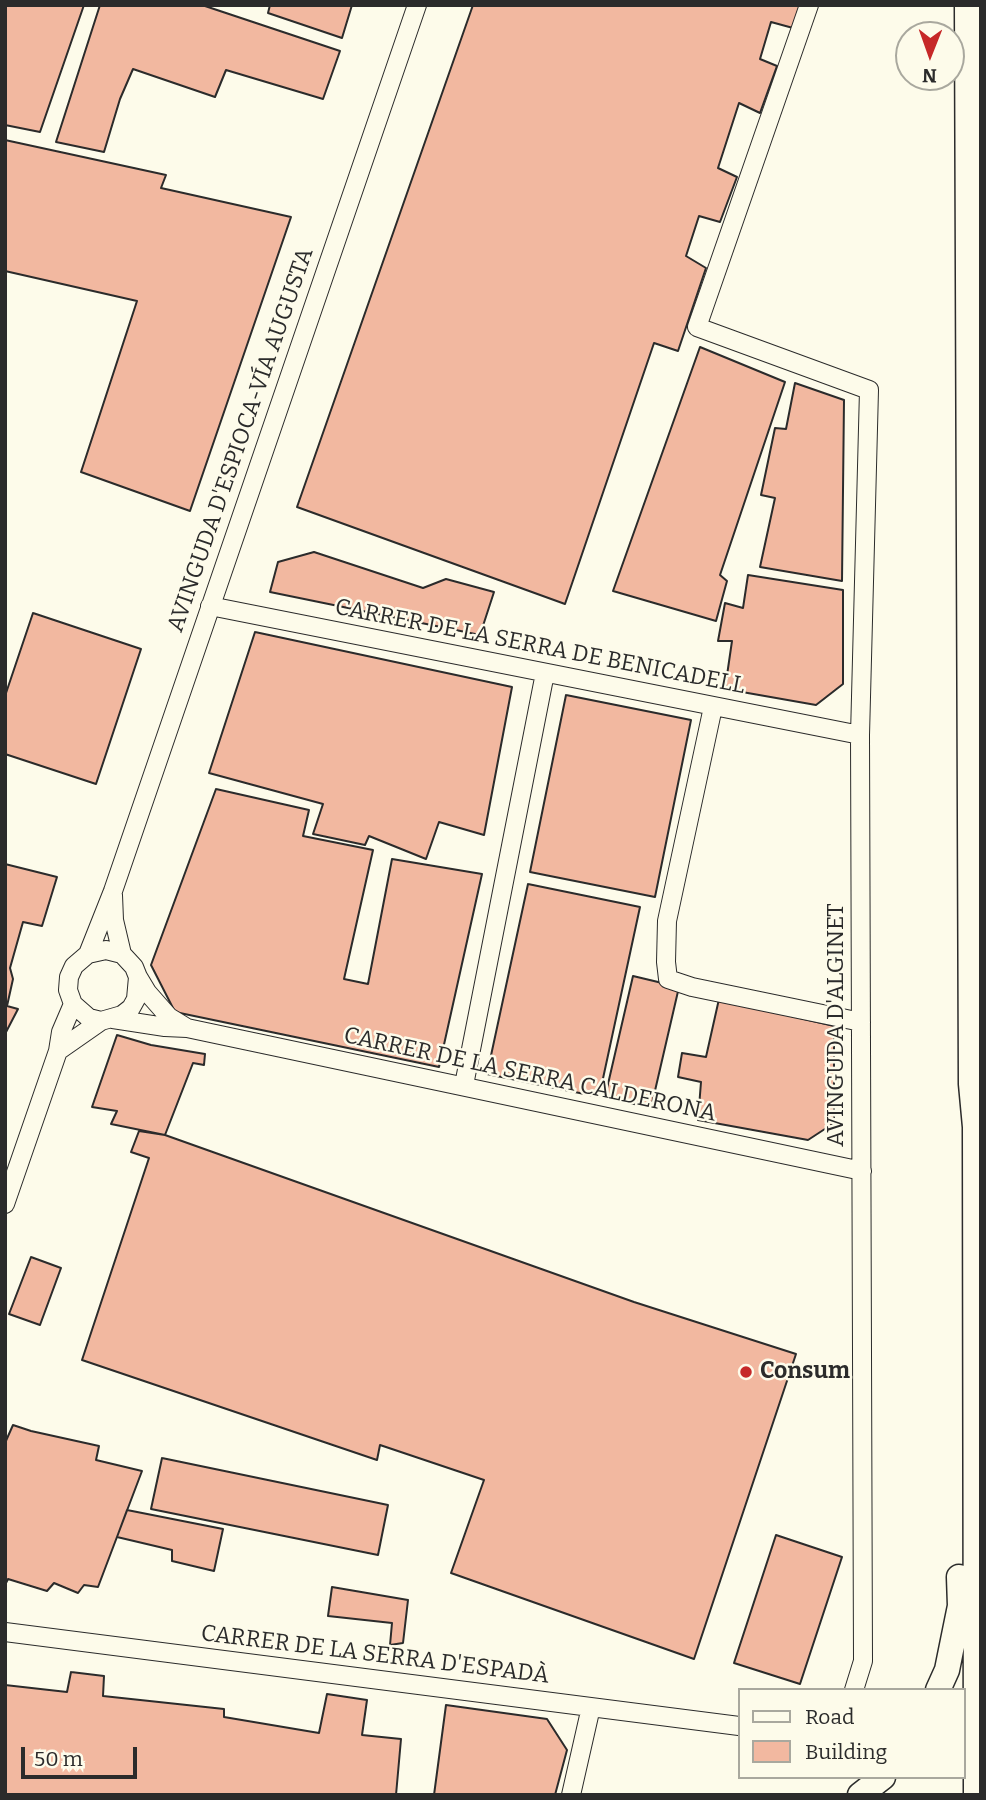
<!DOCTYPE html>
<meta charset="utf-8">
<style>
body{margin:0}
#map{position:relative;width:986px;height:1800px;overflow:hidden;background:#fdfbea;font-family:Bitter,serif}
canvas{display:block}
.frame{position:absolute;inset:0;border:7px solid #2b2b2b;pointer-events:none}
.legend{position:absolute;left:738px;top:1688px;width:228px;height:91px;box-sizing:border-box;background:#fdfbea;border:2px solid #a9a89e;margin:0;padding:9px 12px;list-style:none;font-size:21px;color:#2b2b2b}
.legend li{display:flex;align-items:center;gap:14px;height:35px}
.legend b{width:35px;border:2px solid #a9a89e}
.north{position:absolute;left:895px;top:21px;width:70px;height:70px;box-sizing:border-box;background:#fdfbea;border:2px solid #a9a89e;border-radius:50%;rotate:181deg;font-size:19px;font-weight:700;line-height:28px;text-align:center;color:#2b2b2b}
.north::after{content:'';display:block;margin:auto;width:24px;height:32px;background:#c62828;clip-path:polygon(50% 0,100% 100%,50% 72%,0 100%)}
.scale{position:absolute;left:21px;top:1747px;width:116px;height:32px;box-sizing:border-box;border:4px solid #2b2b2b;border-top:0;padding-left:9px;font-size:21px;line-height:24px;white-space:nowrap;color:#2b2b2b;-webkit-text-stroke:5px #fdfbea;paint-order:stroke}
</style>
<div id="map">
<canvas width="986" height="1800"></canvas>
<div class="frame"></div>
<ul class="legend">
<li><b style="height:9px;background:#fdfbea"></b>Road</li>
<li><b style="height:19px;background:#f2b8a0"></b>Building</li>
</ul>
<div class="north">N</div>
<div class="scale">50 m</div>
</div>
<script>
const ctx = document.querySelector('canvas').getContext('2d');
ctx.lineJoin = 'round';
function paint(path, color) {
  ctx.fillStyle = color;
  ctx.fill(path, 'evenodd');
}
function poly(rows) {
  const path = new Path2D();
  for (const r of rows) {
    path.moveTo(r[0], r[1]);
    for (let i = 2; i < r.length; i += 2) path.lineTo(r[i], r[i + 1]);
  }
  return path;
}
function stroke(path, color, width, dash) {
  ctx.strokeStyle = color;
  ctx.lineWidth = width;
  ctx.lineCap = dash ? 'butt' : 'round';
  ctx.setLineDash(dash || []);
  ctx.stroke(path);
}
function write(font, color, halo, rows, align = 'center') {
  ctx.font = font + ' Bitter,serif';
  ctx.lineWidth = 5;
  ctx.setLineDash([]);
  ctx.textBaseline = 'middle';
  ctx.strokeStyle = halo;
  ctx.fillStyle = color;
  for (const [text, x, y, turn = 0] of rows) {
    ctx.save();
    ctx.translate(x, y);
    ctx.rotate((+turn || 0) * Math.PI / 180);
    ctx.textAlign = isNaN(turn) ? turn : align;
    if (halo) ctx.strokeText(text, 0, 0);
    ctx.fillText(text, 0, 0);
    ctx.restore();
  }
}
const building = poly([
 [5,5,84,5,40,132,5,125,5,5],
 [100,5,202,5,340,51,323,99,226,70,215,97,133,69,120,99,104,152,56,142,100,5],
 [270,5,352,5,342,38,268,13,270,5],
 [473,5,800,5,793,28,771,22,760,59,777,66,760,113,739,103,718,168,737,177,720,222,699,216,686,256,706,268,678,351,654,343,565,604,297,507,473,5],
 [5,140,166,175,161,188,291,217,190,511,81,472,137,301,5,271,5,140],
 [700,347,785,382,720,575,727,581,716,621,613,591,700,347],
 [795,383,844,400,842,581,760,567,775,498,761,495,775,428,786,429,795,383],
 [314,552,423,588,446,579,494,592,480,635,270,592,278,562,314,552],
 [748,575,843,590,843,684,816,705,725,689,732,641,718,641,725,603,743,608,748,575],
 [33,613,141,649,96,784,5,754,5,696,33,613],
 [255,632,512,687,484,835,439,822,426,859,369,836,365,845,313,834,323,804,209,773,255,632],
 [566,695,691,720,655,897,530,872,566,695],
 [216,789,309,810,303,836,373,850,344,979,368,984,392,859,482,874,439,1067,175,1012,151,965,216,789],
 [5,864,57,877,42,926,23,922,10,968,13,979,7,1006,18,1009,5,1034,5,864],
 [528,884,640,907,599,1097,487,1074,528,884],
 [633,976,679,987,651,1108,605,1097,633,976],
 [719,999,834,1026,834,1123,808,1140,698,1120,701,1082,678,1077,682,1053,706,1057,719,999],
 [117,1035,151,1045,205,1054,204,1065,193,1063,165,1135,111,1124,117,1111,92,1107,117,1035],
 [139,1131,165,1135,634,1302,796,1354,694,1659,451,1573,484,1480,380,1445,377,1460,82,1360,149,1158,131,1152,139,1131],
 [31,1257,61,1268,40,1325,9,1314,31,1257],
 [13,1425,31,1431,99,1446,96,1460,142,1471,98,1587,84,1585,78,1593,54,1583,47,1591,8,1579,5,1585,5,1443,13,1425],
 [162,1458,388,1505,378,1555,151,1509,162,1458],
 [127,1510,223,1529,214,1571,172,1561,172,1550,117,1537,127,1510],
 [776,1535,842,1557,800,1684,734,1663,776,1535],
 [332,1587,408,1600,403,1643,390,1645,392,1623,328,1616,332,1587],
 [71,1672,104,1676,103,1696,224,1709,224,1717,319,1733,327,1694,367,1700,362,1735,401,1739,396,1795,5,1795,5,1685,67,1692,71,1672],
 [446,1705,547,1719,567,1750,555,1795,434,1795,446,1705]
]);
const minor = poly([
 [809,5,697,327,869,390,860,735,863,1661,854,1690],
 [210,606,860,735],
 [713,707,667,921,666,962,668,979,692,987,861,1022],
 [113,895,114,920,122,954],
 [88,954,113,891,417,5],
 [138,977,147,992,169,1017,187,1028],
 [113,1019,165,1027,187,1028,862,1171],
 [58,1051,101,1021],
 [464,1085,545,673],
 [5,1204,58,1051,61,1032,73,1004,68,990,69,977,74,966,88,954,106,950,122,954,134,967,138,977,136,999,131,1008,122,1015,101,1021,89,1018,73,1004],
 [5,1632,739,1726],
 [571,1795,591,1707]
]);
const highway = poly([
 [967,5,971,1084,975,1127,976,1795],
 [938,1690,947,1670,960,1606,959,1577],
 [860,1795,883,1777]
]);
const markers = [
 [746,1372,7,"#c62828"]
];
const streetNames = [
 ["AVINGUDA D'ESPIOCA-VÍA AUGUSTA",241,440,-71],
 ["CARRER DE LA SERRA DE BENICADELL",540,647,11],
 ["AVINGUDA D'ALGINET",837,1025,-90],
 ["CARRER DE LA SERRA CALDERONA",530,1075,12],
 ["CARRER DE LA SERRA D'ESPADÀ",375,1655,7]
];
const poiNames = [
 ["Consum",760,1372]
];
paint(building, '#f2b8a0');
stroke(building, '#2b2b2b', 2);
stroke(minor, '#2b2b2b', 20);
stroke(highway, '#2b2b2b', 27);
stroke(minor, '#fdfbea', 18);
stroke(highway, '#fdfbea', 24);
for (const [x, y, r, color] of markers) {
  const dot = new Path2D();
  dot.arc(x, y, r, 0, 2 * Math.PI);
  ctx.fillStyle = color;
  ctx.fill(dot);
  stroke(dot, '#fdfbea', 2.5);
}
write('23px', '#2b2b2b', '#fdfbea', streetNames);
write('bold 23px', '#2b2b2b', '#fdfbea', poiNames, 'left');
</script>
